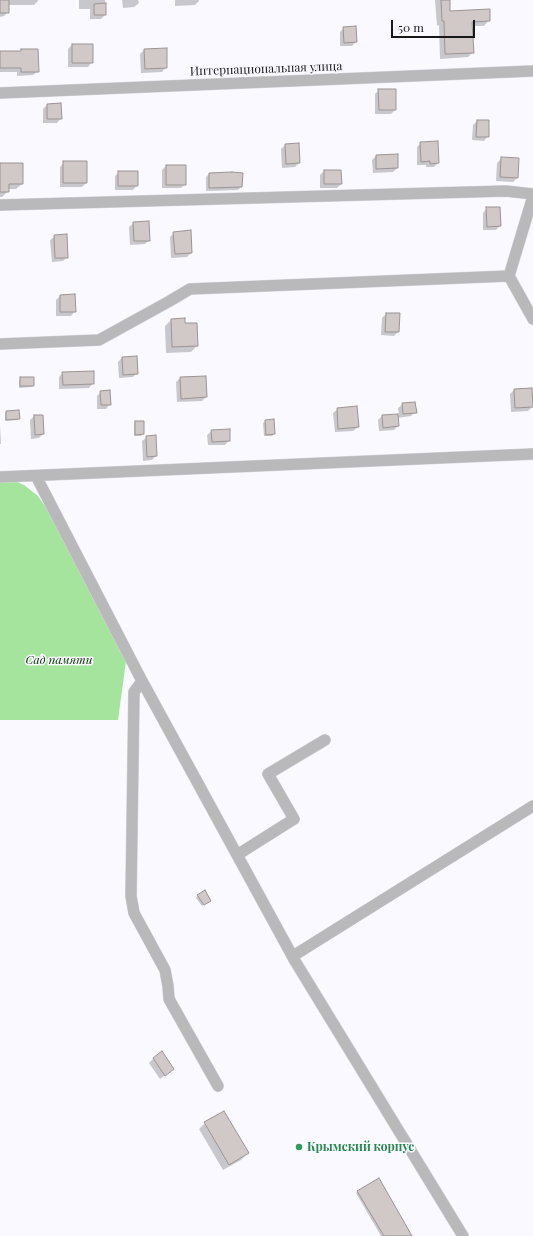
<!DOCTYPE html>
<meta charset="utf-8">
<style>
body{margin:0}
#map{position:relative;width:533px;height:1236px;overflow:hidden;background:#faf9ff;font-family:"Playfair Display",serif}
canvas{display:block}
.scale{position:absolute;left:391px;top:20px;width:84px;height:18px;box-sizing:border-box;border:2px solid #18181a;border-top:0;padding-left:5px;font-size:12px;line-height:14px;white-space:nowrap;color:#18181a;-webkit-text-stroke:3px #faf9ff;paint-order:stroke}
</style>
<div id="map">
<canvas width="533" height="1236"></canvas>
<div class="scale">50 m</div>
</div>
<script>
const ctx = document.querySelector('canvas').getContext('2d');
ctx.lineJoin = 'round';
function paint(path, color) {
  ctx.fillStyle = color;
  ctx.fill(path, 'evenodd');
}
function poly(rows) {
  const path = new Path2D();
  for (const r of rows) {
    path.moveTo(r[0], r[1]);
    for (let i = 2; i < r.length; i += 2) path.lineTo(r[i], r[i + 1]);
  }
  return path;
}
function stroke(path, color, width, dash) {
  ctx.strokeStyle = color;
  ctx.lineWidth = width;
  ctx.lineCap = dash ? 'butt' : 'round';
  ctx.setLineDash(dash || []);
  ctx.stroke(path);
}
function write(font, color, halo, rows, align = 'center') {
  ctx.font = font + ' "Playfair Display",serif';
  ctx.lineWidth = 3;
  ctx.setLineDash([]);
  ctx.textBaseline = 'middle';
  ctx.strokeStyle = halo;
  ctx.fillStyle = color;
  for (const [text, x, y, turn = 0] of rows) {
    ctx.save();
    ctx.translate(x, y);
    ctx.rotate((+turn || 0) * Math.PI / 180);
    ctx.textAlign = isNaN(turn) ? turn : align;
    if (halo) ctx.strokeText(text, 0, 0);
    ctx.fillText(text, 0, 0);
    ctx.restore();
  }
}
const green = poly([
 [15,481,24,485,38,496,47,509,126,661,118,720,0,720,0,482]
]);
const shadow = poly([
 [0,0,38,0,38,1,34,5,8,5,8,12,4,16,0,17],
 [79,0,105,0,105,15,101,19,90,19,90,9,79,9],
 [122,0,138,0,139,3,134,7,123,8],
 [175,0,199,0,199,1,195,5,175,6],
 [435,0,449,0,449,12,489,20,484,26,472,26,473,52,468,57,440,59,439,25,437,26],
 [344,28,356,42,352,46,340,46,340,32],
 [72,45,92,45,92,62,88,67,68,67,68,49],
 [144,50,166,67,162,72,141,73,140,54],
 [0,52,38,71,33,75,17,76,17,72,0,72],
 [379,90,395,110,391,114,375,114,375,94],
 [47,105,61,118,57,123,43,123,43,109],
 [477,121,488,136,484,141,472,140,473,125],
 [421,143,438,163,434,167,426,167,426,165,417,165,417,147],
 [285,145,299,163,295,167,282,168,281,149],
 [376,156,397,168,393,172,373,173,372,160],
 [501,159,517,178,513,182,496,181,497,163],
 [64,162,86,183,82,187,60,187,60,167],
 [0,164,22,184,16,189,8,189,8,191,2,197,0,197],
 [166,166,185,184,181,188,162,188,162,170],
 [324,171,341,184,337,188,320,188,320,175],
 [119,172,137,185,133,190,115,190,115,176],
 [209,174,241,187,238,190,206,191,206,177],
 [487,208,500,226,496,230,483,230,483,213],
 [134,223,149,240,145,244,130,245,129,227],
 [174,233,191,253,187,257,171,258,170,237],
 [55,236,67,257,63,261,52,262,50,240],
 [60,296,75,311,71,316,56,316,56,300],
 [386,314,398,332,394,336,381,335,382,318],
 [171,320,184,324,197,346,191,352,166,353,165,326],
 [122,358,137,373,133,377,119,378,118,362],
 [63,373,93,383,89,388,59,389,59,377],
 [21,378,33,386,31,387,19,388,19,380],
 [180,378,206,397,202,401,177,402,176,382],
 [514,390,532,407,528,411,511,412,510,394],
 [101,392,110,404,106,409,97,409,97,396],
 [403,404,415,412,411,416,397,418,398,426,394,430,379,431,378,420,382,416,399,415,398,408],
 [338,409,358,427,353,431,335,432,333,413],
 [6,412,19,418,17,420,5,421,5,414],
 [34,416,43,434,39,438,31,439,30,420],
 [265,421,274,434,272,436,264,436,263,423],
 [135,422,143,434,141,436,134,436,134,424],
 [0,425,1,444,0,444],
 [212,431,229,440,225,445,208,445,207,435],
 [147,437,156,456,152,460,143,461,142,441],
 [198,896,208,902,202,906,196,898],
 [153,1059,173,1069,160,1079,149,1063],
 [205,1123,248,1153,241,1160,223,1170,199,1129],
 [358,1191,411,1236,381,1236,356,1193]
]);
const building = poly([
 [0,0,9,0,9,13,0,13,0,0],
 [441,0,450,0,450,11,490,9,490,21,472,22,474,53,445,54,444,21,442,21,441,0],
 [106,3,106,15,94,15,94,4,106,3],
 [356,26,357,42,344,43,343,27,356,26],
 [72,44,93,44,93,63,72,63,72,44],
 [167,48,167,68,145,69,144,49,167,48],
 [21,49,38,49,39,72,21,72,21,68,0,68,0,51,21,51,21,49],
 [378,89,396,89,396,110,379,110,378,89],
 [61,103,62,119,47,119,47,104,61,103],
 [477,120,489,120,489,137,476,137,477,120],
 [438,141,439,163,430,164,430,161,421,162,420,142,438,141],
 [299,143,300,163,286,164,285,144,299,143],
 [398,154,398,168,376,169,376,155,398,154],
 [501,157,519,158,518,178,500,177,501,157],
 [63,161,87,161,87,183,63,183,63,161],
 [0,163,23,163,23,184,9,184,9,192,0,192,0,163],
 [166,165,186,165,186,185,166,185,166,165],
 [324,170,341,170,342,184,324,184,324,170],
 [118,171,138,171,138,186,118,186,118,171],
 [232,172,243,173,242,187,209,188,209,173,232,172],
 [486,207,500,207,501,226,487,227,486,207],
 [149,221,150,241,134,241,133,222,149,221],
 [191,230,192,253,175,254,173,232,191,230],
 [67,234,68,258,55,258,54,235,67,234],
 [75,294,76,312,60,312,60,295,75,294],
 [386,313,400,313,399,332,385,332,386,313],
 [185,318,185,323,197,323,198,346,172,347,171,319,185,318],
 [137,356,138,374,123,375,122,357,137,356],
 [94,371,94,384,63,385,62,372,94,371],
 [206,376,207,397,181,399,180,377,206,376],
 [20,377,34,377,34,386,20,386,20,377],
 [532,388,533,407,515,408,514,389,532,388],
 [110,390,111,405,101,405,100,391,110,390],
 [415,402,417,413,403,414,402,403,415,402],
 [357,406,359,427,338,429,337,408,357,406],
 [19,410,20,419,6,420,6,411,19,410],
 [398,414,399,426,383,428,382,415,398,414],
 [34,415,43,415,44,434,35,435,34,415],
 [274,419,275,434,266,435,265,420,274,419],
 [135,421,144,421,144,434,135,435,135,421],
 [230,429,230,441,212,442,211,430,230,429],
 [156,435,157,456,147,457,146,436,156,435],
 [205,890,211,901,204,905,197,895,205,890],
 [162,1051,174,1069,165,1076,153,1058,162,1051],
 [224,1111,249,1153,229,1165,204,1122,224,1111],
 [379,1178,412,1236,384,1236,357,1191,379,1178]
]);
const minor = poly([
 [0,93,533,71],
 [533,196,509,276,533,319],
 [0,205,506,191,533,194],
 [0,344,99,340,168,302,190,289,509,276],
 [36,476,142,681,295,961,463,1236],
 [0,477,533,454],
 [142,681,134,692,131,896,134,913,165,970,168,986,169,999,218,1086],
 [237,855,294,819,268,774,325,740],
 [293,956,533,806]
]);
const markers = [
 [299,1147,4,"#2e9e5b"]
];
const streetNames = [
 ["Интернациональная улица",266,69,-2]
];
const parkNames = [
 ["Сад памяти",59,660]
];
const leisureNames = [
 ["Крымский корпус",307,1147]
];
paint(green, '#a4e49c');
paint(shadow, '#0003');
paint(building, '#d0c9c8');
stroke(building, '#9b9493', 1);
stroke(minor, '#d6d5da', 12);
stroke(minor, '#b9b8bb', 11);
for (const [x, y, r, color] of markers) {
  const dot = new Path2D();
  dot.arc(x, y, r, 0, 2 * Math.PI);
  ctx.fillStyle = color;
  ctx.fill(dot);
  stroke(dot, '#faf9ff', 1.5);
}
write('12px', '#18181a', '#faf9ff', streetNames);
write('italic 12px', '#053601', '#faf9ff', parkNames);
write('bold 12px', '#27864d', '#faf9ff', leisureNames, 'left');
</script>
